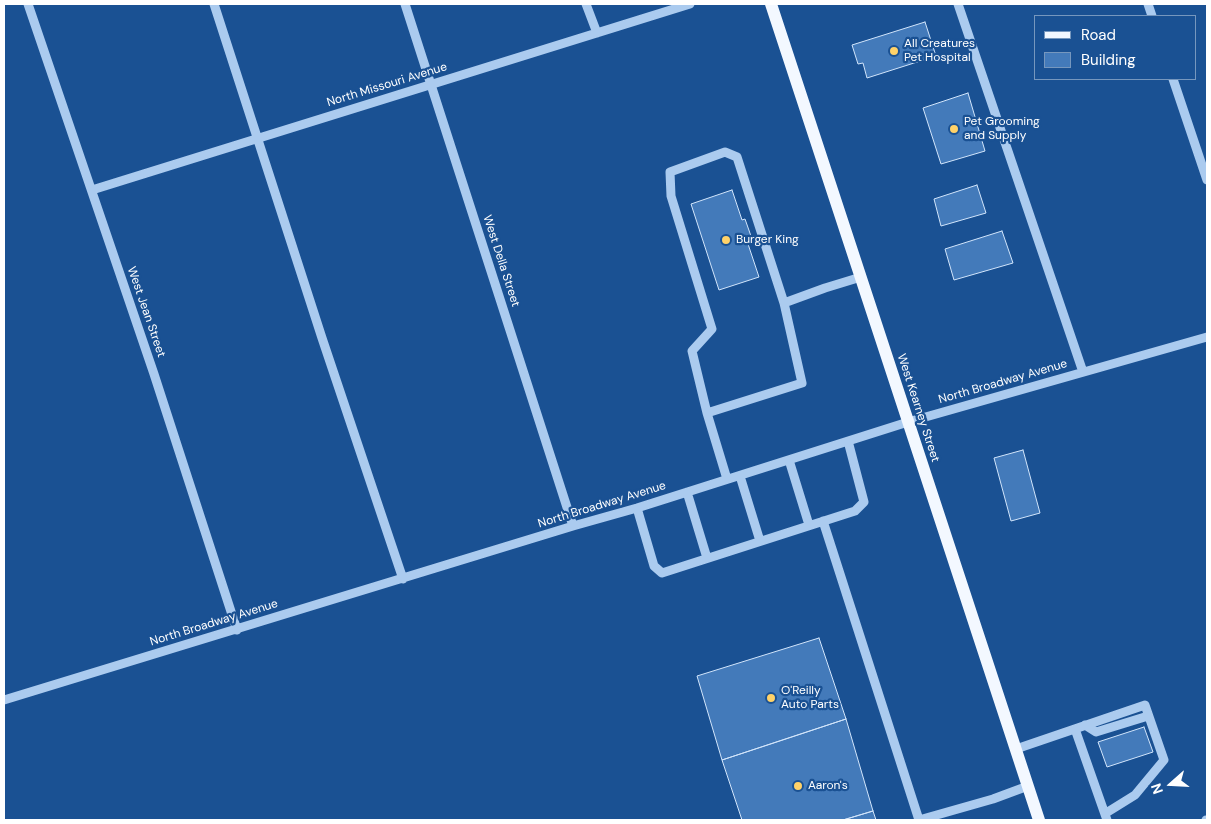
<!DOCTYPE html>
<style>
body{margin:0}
#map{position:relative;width:1211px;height:824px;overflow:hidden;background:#1a5193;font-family:"DM Sans",sans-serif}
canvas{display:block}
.frame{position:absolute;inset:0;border:5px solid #fff;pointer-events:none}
.legend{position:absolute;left:1034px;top:15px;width:162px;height:65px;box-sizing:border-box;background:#1a5193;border:1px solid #7697be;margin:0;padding:6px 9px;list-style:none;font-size:15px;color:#fff}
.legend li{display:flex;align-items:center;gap:10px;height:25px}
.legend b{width:25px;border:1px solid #7697be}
.north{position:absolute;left:1146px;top:759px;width:50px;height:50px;-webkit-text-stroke:4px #1a5193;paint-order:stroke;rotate:251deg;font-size:14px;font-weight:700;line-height:20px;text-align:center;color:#fff}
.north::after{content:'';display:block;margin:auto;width:18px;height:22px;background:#fff;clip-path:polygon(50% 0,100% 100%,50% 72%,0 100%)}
</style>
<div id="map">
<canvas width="1211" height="824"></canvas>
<div class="frame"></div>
<ul class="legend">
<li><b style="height:6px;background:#f3f8ff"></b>Road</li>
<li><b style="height:14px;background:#437aba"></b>Building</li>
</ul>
<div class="north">N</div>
</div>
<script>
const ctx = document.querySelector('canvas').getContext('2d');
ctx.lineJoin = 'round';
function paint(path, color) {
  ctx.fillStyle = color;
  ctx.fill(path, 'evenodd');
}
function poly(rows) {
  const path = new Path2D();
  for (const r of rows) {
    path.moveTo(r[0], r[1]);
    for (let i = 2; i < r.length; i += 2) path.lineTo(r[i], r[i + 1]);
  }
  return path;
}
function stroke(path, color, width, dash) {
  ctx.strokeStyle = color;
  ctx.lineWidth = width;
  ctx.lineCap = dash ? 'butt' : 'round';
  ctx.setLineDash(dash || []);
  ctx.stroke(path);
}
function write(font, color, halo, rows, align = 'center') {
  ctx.font = font + ' "DM Sans",sans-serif';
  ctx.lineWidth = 4.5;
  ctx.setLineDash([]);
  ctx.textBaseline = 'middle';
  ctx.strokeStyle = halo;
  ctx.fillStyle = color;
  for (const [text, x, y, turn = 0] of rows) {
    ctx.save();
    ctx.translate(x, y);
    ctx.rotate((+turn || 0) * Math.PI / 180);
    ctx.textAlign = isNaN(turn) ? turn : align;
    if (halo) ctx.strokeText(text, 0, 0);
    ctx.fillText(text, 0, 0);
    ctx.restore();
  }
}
const building = poly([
 [925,22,936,56,867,78,863,63,858,64,852,45,925,22],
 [968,93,985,151,941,164,923,108,968,93],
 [977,185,986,213,941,226,934,199,977,185],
 [732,190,742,220,745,219,752,239,747,241,759,277,719,290,691,204,732,190],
 [1002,231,1013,263,954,280,945,249,1002,231],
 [1023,450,1040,513,1011,521,994,458,1023,450],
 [819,638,846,719,722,760,697,676,819,638],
 [846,719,873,811,843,820,742,820,722,760,846,719],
 [1144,727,1153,752,1107,767,1098,742,1144,727],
 [873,811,876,820,843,820,873,811]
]);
const minor = poly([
 [28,4,154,374,237,630],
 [214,4,322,338,403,579],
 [405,4,573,526],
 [586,4,597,33],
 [958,4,1083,372],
 [1148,4,1152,16],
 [1173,79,1207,180],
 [92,190,690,4],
 [784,303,825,288,861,277],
 [707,413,802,383,784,303,737,157,725,152,670,172,671,196,712,329,692,351,707,413,727,479],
 [789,460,809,525],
 [740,476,760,541],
 [687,492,707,558],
 [637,508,654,566,662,573,855,511,864,502,848,441],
 [823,521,919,820,993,799,1028,786],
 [4,700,573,526,637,508,908,422,1207,337],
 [1085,725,1096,732,1148,716],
 [1075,729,1107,820],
 [1016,749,1145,705,1164,760,1135,795,1106,813],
 [1206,820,1207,820]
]);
const major = poly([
 [771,4,1039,820]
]);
const markers = [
 [894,51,5,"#ffd269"],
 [954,129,5,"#ffd269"],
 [726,240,5,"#ffd269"],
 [771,698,5,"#ffd269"],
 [798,786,5,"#ffd269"]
];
const poiNames = [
 ["All Creatures",904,44],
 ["Pet Hospital",904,58],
 ["Pet Grooming",964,122],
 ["and Supply",964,136],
 ["Burger King",736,240],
 ["O'Reilly",781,691],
 ["Auto Parts",781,705],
 ["Aaron's",808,786]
];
const streetNames = [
 ["North Missouri Avenue",387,85,-17],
 ["West Della Street",501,261,72],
 ["West Jean Street",146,312,71],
 ["North Broadway Avenue",1003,382,-16],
 ["West Kearney Street",918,408,72],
 ["North Broadway Avenue",602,505,-17],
 ["North Broadway Avenue",214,623,-17]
];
paint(building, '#437aba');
stroke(building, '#d2e5fb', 1);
stroke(minor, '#abcbef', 9);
stroke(major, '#f3f8ff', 12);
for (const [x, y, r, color] of markers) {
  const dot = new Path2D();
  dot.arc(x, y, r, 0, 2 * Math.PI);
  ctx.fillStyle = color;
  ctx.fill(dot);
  stroke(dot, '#1a5193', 2);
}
write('12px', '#fff', '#1a5193', poiNames, 'left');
write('12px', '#fff', '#1a5193', streetNames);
</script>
